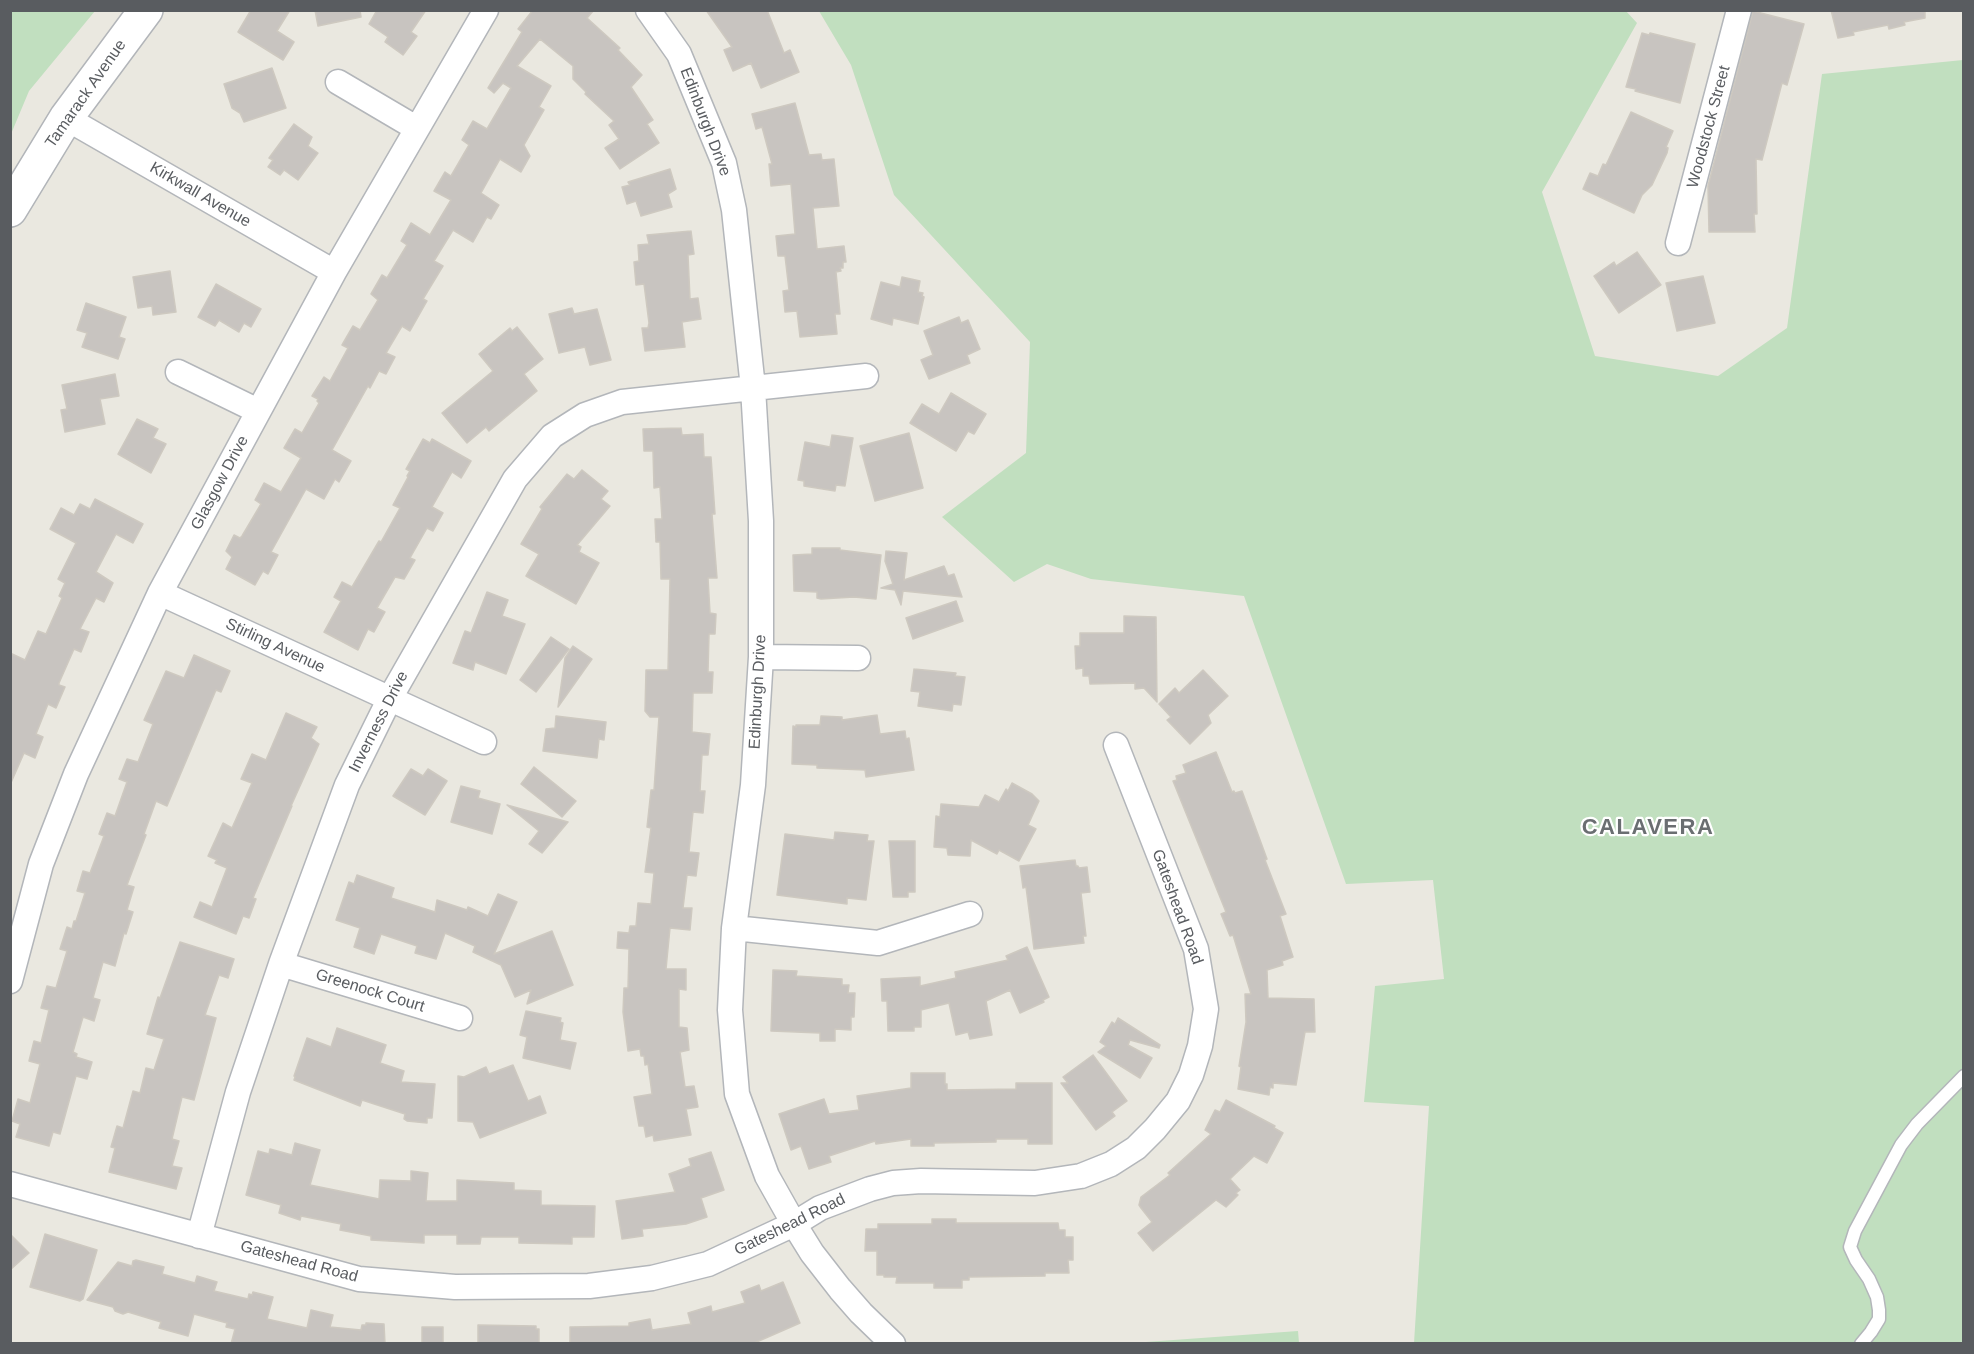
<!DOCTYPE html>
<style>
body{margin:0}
#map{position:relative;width:1974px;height:1354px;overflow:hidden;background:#eae8e0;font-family:Helvetica,sans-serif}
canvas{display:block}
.frame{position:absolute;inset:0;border:12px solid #595c60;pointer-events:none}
</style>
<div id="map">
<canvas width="1974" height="1354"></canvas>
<div class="frame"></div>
</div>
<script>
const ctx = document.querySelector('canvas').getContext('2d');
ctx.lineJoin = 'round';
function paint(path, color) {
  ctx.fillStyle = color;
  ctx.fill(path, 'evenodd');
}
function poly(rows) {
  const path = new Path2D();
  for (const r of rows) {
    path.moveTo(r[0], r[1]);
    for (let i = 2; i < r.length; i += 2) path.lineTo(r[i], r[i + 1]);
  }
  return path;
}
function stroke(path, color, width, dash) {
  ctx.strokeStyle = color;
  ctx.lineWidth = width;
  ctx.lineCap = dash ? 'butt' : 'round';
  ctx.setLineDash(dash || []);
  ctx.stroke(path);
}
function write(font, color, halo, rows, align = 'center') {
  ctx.font = font + ' Helvetica,sans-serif';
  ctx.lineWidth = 4.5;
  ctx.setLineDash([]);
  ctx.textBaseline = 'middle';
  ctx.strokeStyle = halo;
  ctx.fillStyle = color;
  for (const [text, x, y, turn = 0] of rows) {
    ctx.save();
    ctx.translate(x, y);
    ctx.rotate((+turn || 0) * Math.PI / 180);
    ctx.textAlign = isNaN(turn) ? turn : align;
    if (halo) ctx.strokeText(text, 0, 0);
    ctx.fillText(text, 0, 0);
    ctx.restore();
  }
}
const green = poly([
 [11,10,95,11,29,91,11,134],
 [819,11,1626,11,1637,23,1542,192,1595,356,1718,376,1787,328,1822,74,1963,60,1963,1343,1414,1343,1429,1106,1364,1102,1375,986,1444,979,1433,880,1346,884,1244,596,1091,579,1047,564,1014,582,942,517,1026,453,1030,342,894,195,851,65],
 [1298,1331,1299,1343,1132,1343]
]);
const building = poly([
 [251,10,290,10,277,31,294,42,283,60,238,32,251,10],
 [315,10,360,10,361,17,318,26,315,10],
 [377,10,426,10,411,32,417,36,403,55,385,42,388,37,369,24,377,10],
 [533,10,594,10,587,18,620,48,618,50,642,75,631,87,653,120,647,124,659,143,620,169,605,148,619,139,609,125,614,121,585,94,586,92,573,79,573,66,540,39,517,66,551,86,539,107,544,110,524,145,530,156,521,172,500,159,481,193,499,205,491,219,487,217,473,242,453,230,434,261,443,266,423,299,427,301,410,331,402,326,386,353,395,357,386,374,379,371,370,388,368,386,332,450,351,461,339,482,335,479,324,499,306,489,271,552,278,555,268,574,263,571,255,585,226,569,232,557,226,551,234,535,240,538,242,536,261,504,255,500,264,483,281,492,301,458,284,448,295,429,302,433,319,403,317,401,318,399,312,396,324,377,330,381,348,348,342,345,353,326,360,330,378,300,371,294,382,275,387,278,407,245,401,241,411,223,430,235,451,200,434,191,445,172,451,176,469,145,462,140,473,121,487,129,511,88,503,83,494,93,488,88,522,32,518,29,533,10],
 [706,10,767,10,784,53,790,50,799,72,761,88,751,63,733,71,724,50,732,47,706,10],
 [1831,10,1925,10,1925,18,1904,22,1905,25,1889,29,1888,25,1853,32,1854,35,1838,38,1831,10],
 [1753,11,1804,24,1787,85,1782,83,1762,160,1756,159,1757,214,1754,214,1755,232,1709,232,1708,186,1753,11],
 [1642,33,1649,35,1650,33,1695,44,1680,103,1635,91,1636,89,1626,87,1642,33],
 [272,68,286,108,244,122,240,113,232,108,224,84,272,68],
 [795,103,809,155,821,154,822,160,834,159,839,206,813,208,817,249,844,246,846,262,843,262,843,268,840,268,841,271,836,272,840,314,835,314,837,334,800,337,797,311,785,312,783,291,789,290,785,256,778,256,776,236,795,234,791,184,771,186,769,164,772,164,762,127,756,129,752,114,795,103],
 [1631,112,1673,131,1666,147,1668,148,1667,153,1652,185,1642,195,1634,213,1583,189,1590,173,1598,176,1603,164,1606,165,1631,112],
 [294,124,312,137,308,146,318,153,298,180,284,170,280,175,268,167,273,160,269,158,294,124],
 [670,169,676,189,668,194,672,207,641,216,636,201,627,204,622,187,630,185,628,182,670,169],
 [691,231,694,254,688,255,690,299,698,298,701,319,682,322,685,347,645,351,642,328,648,328,649,323,644,284,636,285,634,262,639,261,638,245,649,244,647,235,691,231],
 [1637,252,1661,285,1619,313,1594,276,1614,262,1616,266,1637,252],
 [170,271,176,312,153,315,152,306,138,308,133,277,170,271],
 [1703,276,1715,323,1677,331,1666,283,1703,276],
 [902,277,920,281,918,292,923,293,922,296,924,297,918,324,893,318,892,325,871,319,881,282,900,287,902,277],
 [216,284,261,309,251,327,244,323,239,332,219,320,215,326,198,317,216,284],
 [86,303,126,317,119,337,125,339,118,359,82,347,87,333,77,330,86,303],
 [572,308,574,314,597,309,611,360,590,365,585,347,559,353,549,314,572,308],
 [959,317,961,323,968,320,980,349,967,355,970,363,929,379,921,360,933,355,924,331,959,317],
 [517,327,543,359,524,374,537,391,489,431,486,427,467,443,442,413,493,371,479,354,510,328,512,331,517,327],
 [115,374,119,396,100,399,105,424,65,432,61,410,67,409,62,385,115,374],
 [951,393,986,414,974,434,968,431,956,451,910,423,922,404,939,414,951,393],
 [137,419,158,429,153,438,166,444,151,473,118,454,137,419],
 [681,428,682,435,703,434,704,457,711,457,715,514,712,514,717,578,708,578,710,613,716,614,715,634,709,634,708,672,713,672,712,693,693,693,692,732,710,734,708,755,702,755,700,791,705,791,703,813,693,812,689,852,699,853,696,876,687,875,683,908,692,908,690,930,670,928,666,969,686,969,686,990,679,989,679,1027,687,1028,689,1050,680,1052,685,1087,694,1086,698,1107,686,1109,691,1135,654,1141,653,1135,646,1137,644,1126,639,1126,634,1097,652,1094,648,1064,645,1065,644,1056,641,1056,640,1049,628,1051,623,1012,624,988,628,988,629,949,617,948,618,932,629,933,630,926,636,926,638,903,651,904,654,873,645,872,651,828,647,827,651,790,654,790,659,717,650,717,645,711,646,670,668,670,670,579,661,579,660,542,656,542,655,519,662,519,660,487,654,488,653,451,644,451,643,429,681,428],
 [909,433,923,488,875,501,860,446,909,433],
 [832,435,853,438,845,486,836,485,835,491,804,486,804,481,798,480,805,442,830,447,832,435],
 [423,439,430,443,432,439,471,461,461,478,452,472,432,507,443,513,433,531,427,528,410,558,415,560,404,579,395,577,377,608,385,612,374,632,368,629,358,650,324,632,341,601,334,597,342,582,352,587,379,541,381,542,400,508,393,505,408,477,407,476,410,471,406,469,423,439],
 [582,470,608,491,601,499,610,506,577,545,581,547,579,552,599,563,576,604,526,576,539,554,521,544,542,509,540,507,567,474,574,479,582,470],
 [95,499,143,524,133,543,116,534,96,572,113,583,104,602,96,598,80,629,89,632,81,652,74,649,59,683,59,685,65,687,56,708,48,704,36,734,43,737,35,758,24,753,10,785,10,653,25,660,38,631,46,634,62,598,59,596,65,583,58,579,76,543,50,529,61,508,74,515,80,504,90,509,95,499],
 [812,548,840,548,840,550,881,555,876,599,854,597,821,599,817,598,817,592,794,591,793,555,812,554,812,548],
 [886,551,907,553,904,580,944,566,948,576,954,574,962,597,903,591,901,605,895,590,881,588,893,584,885,561,886,551],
 [487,592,508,600,502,616,525,624,506,674,475,662,473,670,453,663,465,631,471,633,487,592],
 [956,601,963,621,913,639,906,618,956,601],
 [1124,616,1156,617,1157,702,1144,688,1135,689,1135,683,1090,684,1089,676,1083,676,1083,668,1076,669,1075,646,1080,646,1080,633,1124,633,1124,616],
 [551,637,569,649,536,692,520,680,551,637],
 [573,646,592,659,558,707,565,658,573,646],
 [194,655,230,671,221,692,216,690,167,806,156,801,144,834,146,835,127,885,134,887,127,910,133,912,126,934,124,933,115,966,103,962,93,998,100,1000,94,1021,83,1017,73,1052,77,1054,76,1057,92,1062,87,1079,76,1076,60,1134,53,1132,49,1146,16,1137,20,1124,12,1121,18,1099,30,1103,40,1064,29,1061,34,1041,41,1043,49,1010,41,1008,47,986,56,988,67,951,60,949,67,927,72,929,74,921,76,921,85,893,77,891,83,871,90,873,104,836,99,834,107,813,115,816,127,782,119,779,127,759,138,762,153,724,144,720,166,671,184,678,194,655],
 [914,669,956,673,955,676,965,677,961,705,953,704,952,711,918,706,920,692,911,691,914,669],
 [1203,670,1228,696,1208,715,1211,723,1190,744,1167,720,1171,717,1159,704,1175,688,1179,693,1203,670],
 [286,713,317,727,311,738,319,744,291,806,292,806,253,898,256,899,249,918,243,916,236,934,194,917,200,902,212,907,227,868,215,863,217,860,208,856,223,823,232,828,252,783,241,779,252,754,266,760,286,713],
 [877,715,880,734,905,731,906,739,909,738,914,770,866,777,865,770,817,768,817,765,792,764,793,726,796,727,796,725,820,725,821,716,842,717,842,720,877,715],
 [556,716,606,722,604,740,599,739,597,758,543,751,546,729,555,728,556,716],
 [1216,752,1232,792,1234,791,1235,793,1242,791,1267,859,1265,860,1286,914,1280,916,1293,957,1282,961,1283,965,1267,970,1268,998,1314,999,1315,1032,1305,1032,1296,1085,1273,1083,1273,1088,1270,1087,1269,1095,1238,1089,1241,1067,1239,1066,1246,1022,1245,994,1251,994,1233,935,1230,936,1221,914,1226,912,1173,781,1177,780,1176,776,1186,773,1183,765,1216,752],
 [534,767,576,801,562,817,521,784,534,767],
 [411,769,423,776,428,769,447,781,425,815,393,796,411,769],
 [1012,783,1032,794,1039,801,1028,825,1036,829,1019,861,999,850,997,854,971,840,970,856,948,855,947,848,934,847,936,816,940,817,941,804,979,807,985,795,999,802,1006,789,1008,791,1012,783],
 [461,786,480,791,478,798,500,804,492,834,451,822,461,786],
 [507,805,568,822,542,853,529,844,539,831,507,805],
 [835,832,868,835,867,841,874,841,866,900,847,898,847,904,777,895,785,834,834,840,835,832],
 [889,841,915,841,915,892,908,892,908,897,893,897,889,841],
 [1075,860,1076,866,1078,866,1079,868,1087,867,1090,892,1081,893,1086,936,1083,936,1084,943,1034,949,1026,887,1023,888,1020,866,1075,860],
 [357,875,394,888,391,898,435,912,437,900,467,910,468,907,488,916,498,894,517,902,494,954,552,931,573,985,527,1004,531,990,515,997,501,965,473,952,475,946,445,933,436,959,415,953,417,946,381,934,374,954,354,947,360,928,336,920,349,882,354,884,357,875],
 [180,942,234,959,228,978,219,975,205,1015,216,1018,194,1100,182,1097,172,1139,179,1141,172,1166,182,1168,176,1189,109,1172,115,1148,111,1147,117,1126,123,1128,133,1091,140,1093,146,1068,154,1070,164,1039,147,1034,158,997,160,998,180,942],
 [1027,947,1049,997,1043,1000,1044,1002,1020,1013,1010,990,986,1001,992,1035,970,1039,968,1032,956,1035,949,1003,921,1010,921,1027,914,1027,914,1031,888,1031,887,1001,882,1001,881,979,920,977,920,986,956,978,955,972,1008,960,1006,956,1027,947],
 [773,970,797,971,796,976,842,979,842,985,849,985,848,993,855,993,854,1017,851,1017,851,1030,835,1029,835,1041,820,1041,820,1033,771,1031,773,970],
 [526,1011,561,1018,560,1022,563,1023,560,1040,576,1043,570,1069,523,1058,527,1037,520,1035,526,1011],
 [1118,1018,1160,1045,1159,1048,1130,1040,1128,1045,1152,1058,1140,1078,1098,1052,1106,1046,1100,1042,1112,1022,1115,1024,1118,1018],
 [337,1028,386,1045,380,1063,404,1071,401,1082,435,1084,432,1118,427,1118,427,1123,407,1121,404,1119,405,1114,362,1100,360,1106,294,1080,295,1077,294,1076,307,1038,331,1047,337,1028],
 [1093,1055,1127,1101,1112,1112,1115,1116,1096,1130,1061,1083,1068,1083,1063,1077,1093,1055],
 [513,1065,528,1101,540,1096,546,1113,480,1138,473,1122,458,1121,458,1076,464,1077,486,1067,489,1074,513,1065],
 [911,1073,945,1073,945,1084,947,1084,947,1090,1016,1089,1016,1083,1052,1083,1052,1144,1028,1144,1028,1139,996,1139,996,1142,934,1143,934,1146,911,1146,911,1139,876,1144,875,1141,829,1156,831,1162,809,1169,801,1146,791,1150,779,1114,824,1099,829,1114,859,1110,857,1096,911,1088,911,1073],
 [1226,1100,1275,1126,1274,1128,1283,1133,1267,1163,1254,1156,1230,1179,1240,1190,1236,1193,1238,1195,1226,1207,1216,1200,1153,1251,1138,1233,1152,1222,1141,1208,1139,1205,1141,1197,1170,1175,1168,1173,1211,1134,1205,1130,1215,1110,1220,1112,1226,1100],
 [295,1143,320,1150,310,1185,379,1199,380,1180,411,1181,411,1171,428,1173,426,1201,457,1201,457,1180,514,1183,514,1190,541,1191,541,1205,595,1206,594,1237,572,1237,572,1244,519,1243,519,1237,481,1237,480,1244,457,1244,457,1235,424,1235,424,1243,371,1240,371,1236,340,1230,341,1224,301,1216,300,1220,279,1213,281,1205,246,1195,258,1151,269,1154,270,1149,292,1155,295,1143],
 [711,1152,724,1190,701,1198,707,1217,686,1224,642,1229,643,1236,622,1239,616,1201,675,1192,669,1174,691,1166,689,1159,711,1152],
 [932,1219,956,1219,956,1223,1058,1223,1059,1230,1065,1230,1065,1237,1073,1237,1073,1260,1068,1260,1069,1273,1045,1273,1045,1276,969,1277,969,1280,962,1280,962,1288,934,1288,934,1283,896,1283,897,1277,884,1277,884,1275,877,1275,877,1251,865,1251,866,1229,878,1229,878,1224,932,1224,932,1219],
 [10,1234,29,1253,10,1270,10,1234],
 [45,1234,97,1250,83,1299,80,1301,30,1287,45,1234],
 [136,1260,164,1267,162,1274,195,1283,197,1276,217,1282,214,1291,248,1299,249,1294,252,1295,253,1292,273,1297,267,1319,307,1328,311,1310,333,1315,330,1327,361,1330,362,1325,366,1325,366,1323,384,1324,385,1344,231,1344,235,1329,226,1327,227,1323,194,1314,188,1336,159,1328,161,1322,128,1312,123,1314,115,1311,113,1307,87,1300,118,1262,132,1266,133,1261,136,1260],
 [783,1282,800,1323,752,1344,570,1344,570,1327,629,1326,629,1323,650,1319,652,1330,691,1324,688,1313,711,1306,712,1312,745,1303,741,1292,759,1285,761,1291,783,1282],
 [478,1325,536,1326,536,1329,539,1329,539,1344,478,1344,478,1325],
 [422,1327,443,1327,443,1344,422,1344,422,1327]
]);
const lane = poly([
 [1861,1344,1871,1332,1879,1319,1879,1310,1877,1297,1869,1279,1856,1260,1850,1247,1855,1231,1901,1145,1917,1124,1964,1076]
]);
const street = poly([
 [648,10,679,54,724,163,734,210,753,388,761,521,761,657,753,785,734,928,730,1010,737,1094,767,1176,794,1224,812,1253,840,1289,861,1313,893,1344],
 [338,82,416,128],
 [66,118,334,272],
 [1678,243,1739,10],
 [178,372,258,411],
 [160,593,484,742],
 [761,657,858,658],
 [734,928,878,943,970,914],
 [281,964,460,1018],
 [10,981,41,864,76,774,160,593,334,272,486,10],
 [10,1184,359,1279,455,1287,589,1286,652,1278,708,1264,794,1224,820,1208,870,1189,893,1183,921,1181,1035,1183,1081,1176,1111,1164,1136,1148,1155,1129,1178,1101,1191,1075,1200,1046,1206,1009,1196,949,1116,745],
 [199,1236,238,1092,281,964,347,785,390,698,515,479,552,436,585,415,622,402,866,376]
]);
const secondary = poly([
 [10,210,66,118,146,10]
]);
const streetNames = [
 ["Tamarack Avenue",86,94,-55],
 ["Edinburgh Drive",705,122,69],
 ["Woodstock Street",1709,127,-75],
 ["Kirkwall Avenue",200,195,30],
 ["Glasgow Drive",220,483,-62],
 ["Stirling Avenue",275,646,25],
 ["Edinburgh Drive",758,692,-87],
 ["Inverness Drive",379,722,-63],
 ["Gateshead Road",1177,907,70],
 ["Greenock Court",370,991,17],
 ["Gateshead Road",790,1225,-26],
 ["Gateshead Road",299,1262,15]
];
const districtNames = [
 ["CALAVERA",1648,828]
];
paint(green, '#c1dfbf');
paint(building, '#c8c4c0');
stroke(building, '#cec9c0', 1.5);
stroke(lane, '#b3b6ba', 15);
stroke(street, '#b3b6ba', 27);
stroke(secondary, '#b2b5b9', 36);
stroke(lane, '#fff', 12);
stroke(street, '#fff', 24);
stroke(secondary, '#fff', 33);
write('16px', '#595c60', '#fff', streetNames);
ctx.letterSpacing = '1.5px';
write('bold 22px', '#6a6e71', '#fff', districtNames);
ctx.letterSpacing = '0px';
</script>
